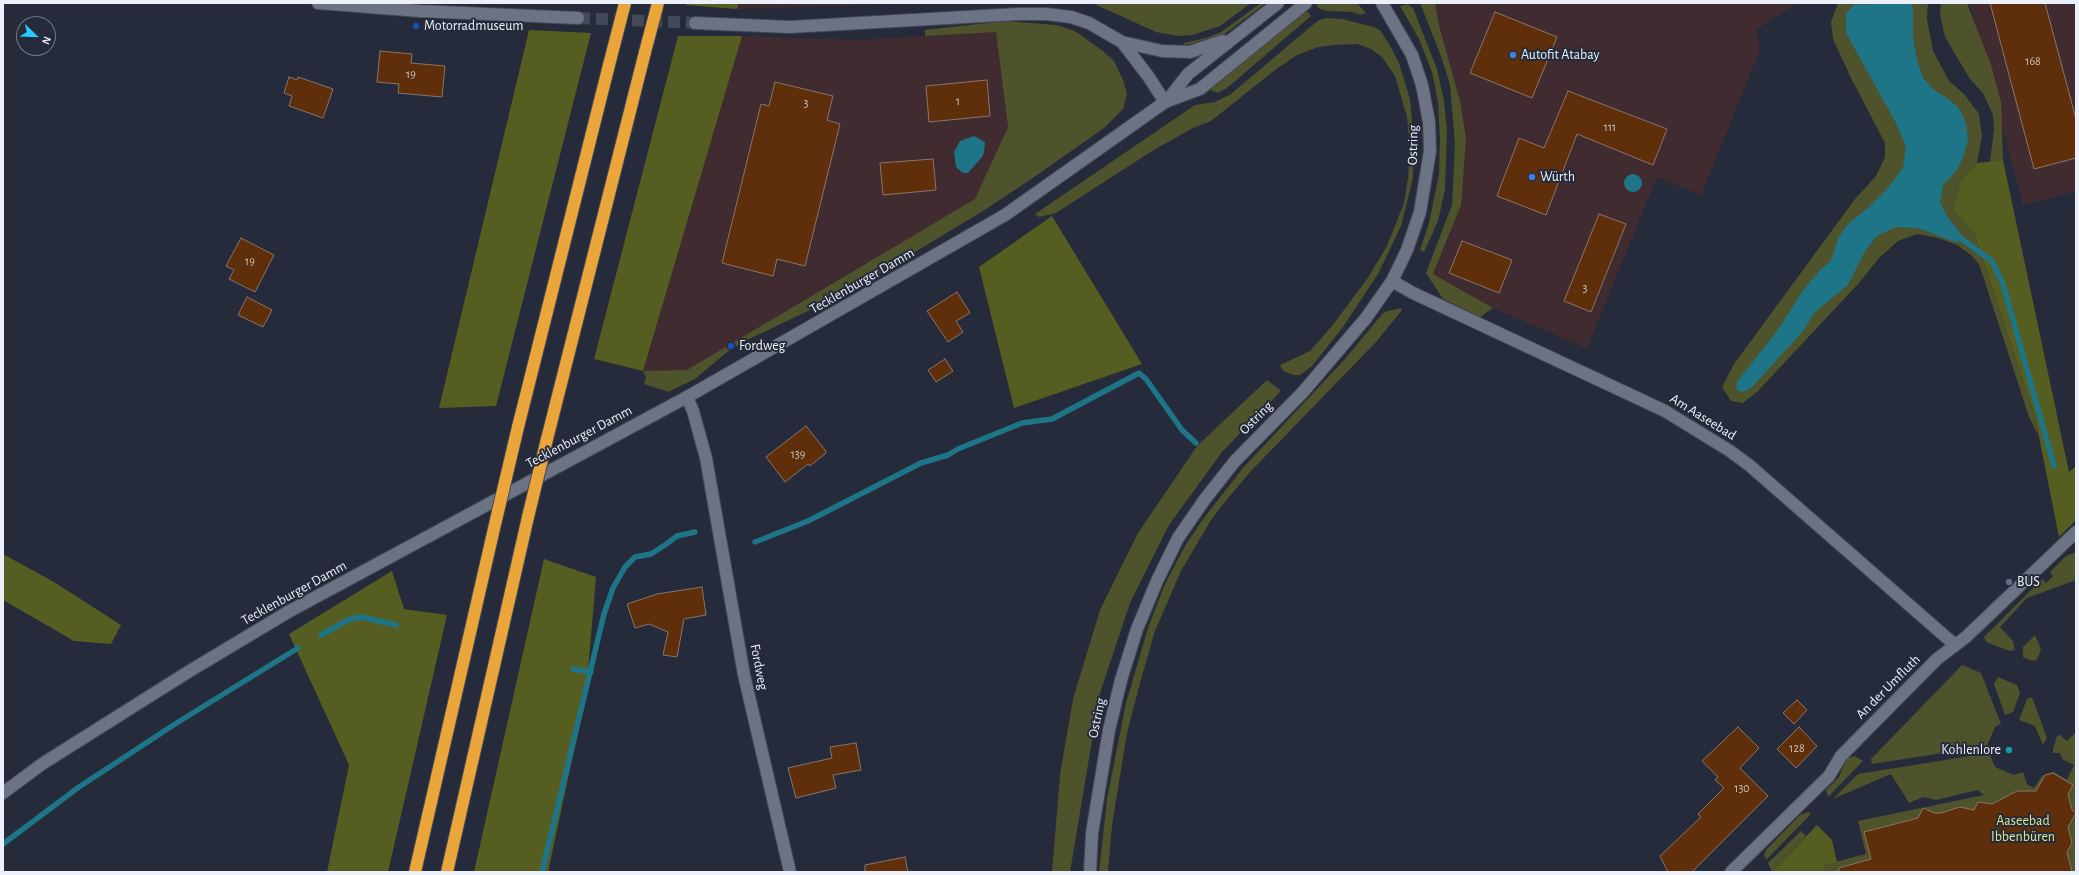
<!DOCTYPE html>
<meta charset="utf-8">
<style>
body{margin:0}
#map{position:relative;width:2079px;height:875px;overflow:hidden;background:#252b3a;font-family:"Alegreya Sans",sans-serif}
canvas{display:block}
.frame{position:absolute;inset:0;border:4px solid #ebf0fa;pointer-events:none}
.north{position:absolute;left:16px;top:16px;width:40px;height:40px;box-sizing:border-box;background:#252b3a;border:1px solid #747a87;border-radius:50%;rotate:113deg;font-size:11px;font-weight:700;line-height:16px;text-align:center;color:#ebf0fa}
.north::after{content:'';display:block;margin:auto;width:14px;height:18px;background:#27c8ff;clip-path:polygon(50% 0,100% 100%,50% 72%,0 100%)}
</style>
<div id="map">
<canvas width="2079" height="875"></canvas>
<div class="frame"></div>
<div class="north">N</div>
</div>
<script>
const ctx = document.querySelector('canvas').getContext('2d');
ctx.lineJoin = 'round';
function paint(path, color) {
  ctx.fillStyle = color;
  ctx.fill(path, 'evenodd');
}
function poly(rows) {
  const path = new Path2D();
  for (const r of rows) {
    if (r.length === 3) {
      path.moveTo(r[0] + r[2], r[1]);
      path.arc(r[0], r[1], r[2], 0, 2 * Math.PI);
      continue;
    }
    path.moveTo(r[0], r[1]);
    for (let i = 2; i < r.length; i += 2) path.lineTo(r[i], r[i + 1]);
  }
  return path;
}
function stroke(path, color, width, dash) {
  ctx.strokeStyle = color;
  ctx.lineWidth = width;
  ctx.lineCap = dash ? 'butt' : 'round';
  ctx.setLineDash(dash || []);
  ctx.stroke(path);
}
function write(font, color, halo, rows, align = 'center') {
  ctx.font = font + ' "Alegreya Sans",sans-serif';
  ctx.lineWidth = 4;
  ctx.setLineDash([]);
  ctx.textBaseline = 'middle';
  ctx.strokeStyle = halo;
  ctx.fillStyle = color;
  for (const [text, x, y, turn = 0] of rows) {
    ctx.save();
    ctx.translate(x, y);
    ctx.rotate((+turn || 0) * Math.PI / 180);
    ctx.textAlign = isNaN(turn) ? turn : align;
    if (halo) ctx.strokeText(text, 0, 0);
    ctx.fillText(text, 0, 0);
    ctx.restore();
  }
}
const commercial = poly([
 [739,3,916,3,737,9],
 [1435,3,1797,3,1757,29,1760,50,1701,195,1657,177,1587,348,1493,308,1433,274,1450,235,1466,138,1460,101,1439,25],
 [1970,3,2076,3,2076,191,2023,205],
 [996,31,1008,127,976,199,687,371,643,371,742,36,860,40]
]);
const green = poly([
 [1092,3,1251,3,1220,26,1192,35,1178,36,1156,32],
 [1261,3,1266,3,1223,35,1198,43,1184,45,1184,43,1206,38,1221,32],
 [1319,3,1357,3,1366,13,1360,15,1353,12,1326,11,1320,9,1316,5],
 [1420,3,1435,3,1439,25,1460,101,1466,138,1461,205,1433,274,1493,308,1480,317,1443,299,1426,273,1452,205,1455,144,1450,85,1441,56],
 [1838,3,1928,3,1927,19,1933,51,1949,81,1964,94,1979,114,1982,136,1977,163,1960,182,1953,210,1974,233,2035,417,2038,435,2029,417,1979,264,1971,255,1957,245,1938,238,1917,234,1898,241,1879,258,1859,283,1757,392,1743,403,1731,401,1722,387,1734,364,1855,199,1876,176,1885,157,1885,143,1850,76,1833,39,1831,22],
 [1941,3,1967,3,1991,65,2001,102,2003,160,1990,162,1994,130,1993,115,1983,93,1970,79,1945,37,1940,14],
 [1408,4,1413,8,1437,69,1444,101,1447,131,1445,189,1438,221,1424,252,1420,250,1429,223,1439,174,1440,140,1438,102,1432,72,1419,39,1400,6],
 [1307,11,1311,16,1227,88,1218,93,1207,89],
 [1327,18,1342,19,1374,27,1380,30,1389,44,1399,63,1410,99,1414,142,1413,178,1401,226,1378,274,1343,327,1312,366,1300,375,1294,375,1283,371,1280,365,1310,351,1332,326,1367,279,1387,246,1404,203,1408,178,1410,150,1407,117,1395,76,1382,57,1371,49,1357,44,1335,45,1318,47,1297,55,1275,70,1211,121,1193,128,1152,151,1056,213,1039,217,1035,214,1195,105,1215,102,1231,94,1309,28,1319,20],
 [1005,21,1056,25,1075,31,1103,51,1114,61,1124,82,1127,94,1123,109,1104,128,1030,180,983,211,852,290,745,341,726,353,695,379,672,390,669,392,644,384,646,377,643,371,687,370,975,199,1008,127,996,32,925,36,925,30],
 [1401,308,1402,310,1377,341,1252,470,1228,498,1211,520,1181,571,1155,631,1140,683,1127,733,1112,825,1108,872,1099,872,1107,799,1126,703,1148,628,1165,584,1185,546,1203,519,1243,468,1345,359,1384,312],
 [1267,380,1281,391,1222,452,1169,525,1130,603,1100,693,1070,872,1052,872,1060,775,1073,699,1100,610,1138,533,1197,446],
 [2076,552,2076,580,2027,598,2000,627,2013,641,2015,650,2010,651,1986,642,1984,637,2042,579,2046,583,2053,576,2050,572,2066,556],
 [2035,635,2041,649,2037,660,2032,661,2023,657,2023,647],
 [1962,665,1981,673,2001,724,1995,727,1987,746,1872,764,1871,759],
 [1998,677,2017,685,2020,693,2013,712,2005,715,1994,684],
 [2032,697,2047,738,2043,745,2035,726,2019,720,2027,699],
 [2076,732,2076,872,1825,872,1823,865,1866,854,1858,821,1984,795,1978,790,1936,800,1923,797,1909,803,1891,774,1833,799,1858,774,1989,753,1995,767,2014,775,2023,772,2027,784,2034,788,2042,776,2054,772,2067,780,2074,765,2062,759,2060,753,2053,753,2053,749,2057,736,2060,735,2067,741],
 [1855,756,1863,761,1828,797,1826,790,1839,777,1846,759],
 [1808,812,1811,814,1766,860,1764,855,1766,850,1800,815],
 [1801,831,1806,836,1772,872,1768,863]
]);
const forest = poly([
 [686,3,739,3,737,9,686,5],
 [529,30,591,33,496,406,439,408],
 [678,36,742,36,643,371,594,359],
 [2003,160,2069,472,2076,466,2076,520,2059,537,2035,417,1974,233,1953,210,1960,182,1977,163],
 [1052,216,1142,364,1014,408,979,267],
 [3,554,54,582,121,625,111,644,74,641,3,600],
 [544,559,596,577,586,695,548,872,474,872],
 [392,571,404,609,447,615,388,872,327,872,349,765,289,634],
 [1817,825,1832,840,1837,862,1824,865,1825,872,1772,872]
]);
const water = poly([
 [1872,3,1911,3,1913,9,1913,38,1917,60,1923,78,1933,89,1947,98,1959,108,1966,123,1968,139,1964,155,1957,170,1943,185,1940,203,1947,216,1963,237,1963,240,1955,242,1918,228,1896,227,1877,236,1865,251,1848,285,1815,312,1803,331,1755,384,1748,390,1741,392,1736,389,1737,382,1777,331,1804,289,1822,268,1831,261,1839,236,1849,223,1868,208,1887,189,1903,168,1906,147,1896,123,1846,33,1846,13,1855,4,1868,5],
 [974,136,985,142,984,152,982,157,968,173,963,173,956,167,954,152,960,141],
 [1633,183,9]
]);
const stream = poly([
 [1963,240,1992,261,2003,284,2054,466],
 [755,542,808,521,921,463,948,455,958,449,1022,423,1052,419,1139,373,1146,379,1182,430,1196,443],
 [321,635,350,619,362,617,396,625],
 [573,669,591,672],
 [3,844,79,787,175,724,298,648],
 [542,872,604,614,613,588,625,567,635,557,651,554,665,545,677,536,695,532]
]);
const building = poly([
 [1990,3,2045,3,2076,119,2076,158,2034,169,1990,3],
 [1495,12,1557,37,1532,98,1470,73,1495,12],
 [380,51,412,54,411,63,445,66,442,97,398,93,399,84,377,82,380,51],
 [289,77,297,80,298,77,333,89,323,118,289,106,292,96,284,93,289,77],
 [987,80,990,116,929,122,926,86,987,80],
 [775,82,833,96,827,120,840,124,805,266,777,259,773,276,722,263,761,104,769,106,775,82],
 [1568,91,1667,129,1653,165,1577,134,1546,215,1497,196,1519,138,1544,148,1568,91],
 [933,159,936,190,883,195,880,163,933,159],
 [1599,214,1626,224,1591,312,1564,301,1599,214],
 [241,238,274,255,255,292,229,279,234,270,226,266,241,238],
 [1462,241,1512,260,1499,293,1449,273,1462,241],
 [957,292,970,313,956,321,963,332,948,342,927,311,957,292],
 [247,297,272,310,263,327,238,315,247,297],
 [945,359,953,371,936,382,928,370,945,359],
 [806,426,825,450,826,453,810,466,808,464,785,482,766,457,806,426],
 [702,587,706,615,684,619,677,657,663,655,668,632,649,624,635,628,627,604,657,594,702,587],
 [1797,700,1807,710,1794,724,1783,713,1797,700],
 [1738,727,1759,748,1740,768,1768,796,1692,872,1668,872,1660,856,1701,817,1698,814,1724,788,1715,780,1718,777,1702,761,1738,727],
 [1799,727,1817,746,1796,768,1777,749,1799,727],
 [856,743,861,770,833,775,836,788,796,798,788,768,832,758,830,747,856,743],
 [2053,773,2073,785,2068,794,2072,810,2076,813,2068,827,2072,843,2067,852,2072,872,1839,872,1839,868,1871,859,1864,832,1918,818,1923,808,1934,813,1941,813,1960,807,1974,810,1978,802,1992,804,2017,791,2036,791,2045,775,2053,773],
 [905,857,908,872,865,872,865,865,905,857]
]);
const secondaryTunnel = poly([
 [578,18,695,23]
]);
const street = poly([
 [1392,281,1413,293,1665,411,1730,451,1749,465,1955,645],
 [687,397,693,411,706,458,744,675,790,872],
 [1090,872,1092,833,1109,730,1121,680,1137,629,1157,581,1178,538,1205,499,1235,461,1303,392,1366,318,1392,281,1407,250,1420,212,1430,151,1429,122,1422,85,1412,55,1382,3],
 [1731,872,1829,776,1841,756,1937,659,1966,637,2076,532]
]);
const secondary = poly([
 [318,3,420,11,578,18],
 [695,23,790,27,1018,14,1046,14,1071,17,1089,23,1122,42,1148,76,1165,102],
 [1122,42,1162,51,1190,52,1223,41],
 [1166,102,1188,74,1278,3],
 [3,793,42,764,188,672,288,612,687,397,1005,215,1165,102,1200,89,1306,3]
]);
const highway = poly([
 [518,427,609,65],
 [547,439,645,52],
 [415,872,496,520],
 [447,872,528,517]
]);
const highwayBridge = poly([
 [645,52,658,3],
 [609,65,625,3],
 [528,517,547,439],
 [496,520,518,427]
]);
const markers = [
 [416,26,4,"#1a4fb4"],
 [1513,55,4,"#3f7fe0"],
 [1532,177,4,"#3f7fe0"],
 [731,346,4,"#1a4fb4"],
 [2009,582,4,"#5c6f8a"],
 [2009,750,4,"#0f9aa8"]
];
const numberNames = [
 ["168",2033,61],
 ["19",411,74],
 ["1",958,101],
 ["3",806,103],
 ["111",1610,127],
 ["19",250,261],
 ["3",1585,288],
 ["139",798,454],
 ["128",1797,748],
 ["130",1742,788]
];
const poiNames = [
 ["Motorradmuseum",424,26],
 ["Autofit Atabay",1521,55],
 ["Würth",1540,177],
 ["Fordweg",739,346],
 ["BUS",2017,582],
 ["Kohlenlore",2001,750,"right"]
];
const streetNames = [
 ["Ostring",1413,145,-89],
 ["Tecklenburger Damm",862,281,-30],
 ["Am Aaseebad",1703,417,32],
 ["Ostring",1256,418,-45],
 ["Tecklenburger Damm",579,437,-28],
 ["Tecklenburger Damm",294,593,-29],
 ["Fordweg",759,667,79],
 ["An der Umfluth",1888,687,-45],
 ["Ostring",1097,718,-78]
];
const parkNames = [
 ["Aaseebad",2023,821],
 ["Ibbenbüren",2023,837]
];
paint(commercial, '#402c30');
paint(green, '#4e532b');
paint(forest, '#555d21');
paint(water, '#1e7587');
stroke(stream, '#1e7587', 5.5);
paint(building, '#5e2f0a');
stroke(building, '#897569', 1);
stroke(secondaryTunnel, '#434957', 12, [12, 6]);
stroke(street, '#434855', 14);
stroke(secondary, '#434855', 14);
stroke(highway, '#434855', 14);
stroke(street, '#6c7385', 12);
stroke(secondary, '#6c7385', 12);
stroke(highway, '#eba63b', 12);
stroke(highwayBridge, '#434855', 14, []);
stroke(highwayBridge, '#eba63b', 12);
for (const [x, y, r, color] of markers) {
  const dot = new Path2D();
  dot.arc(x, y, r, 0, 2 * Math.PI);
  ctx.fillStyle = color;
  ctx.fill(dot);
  stroke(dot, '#252b3a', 1.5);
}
write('12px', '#c8c0be', null, numberNames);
write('14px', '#ebf0fa', '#252b3a', poiNames, 'left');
write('14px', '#ebf0fa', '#252b3a', streetNames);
write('14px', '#d9e68d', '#252b3a', parkNames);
</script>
